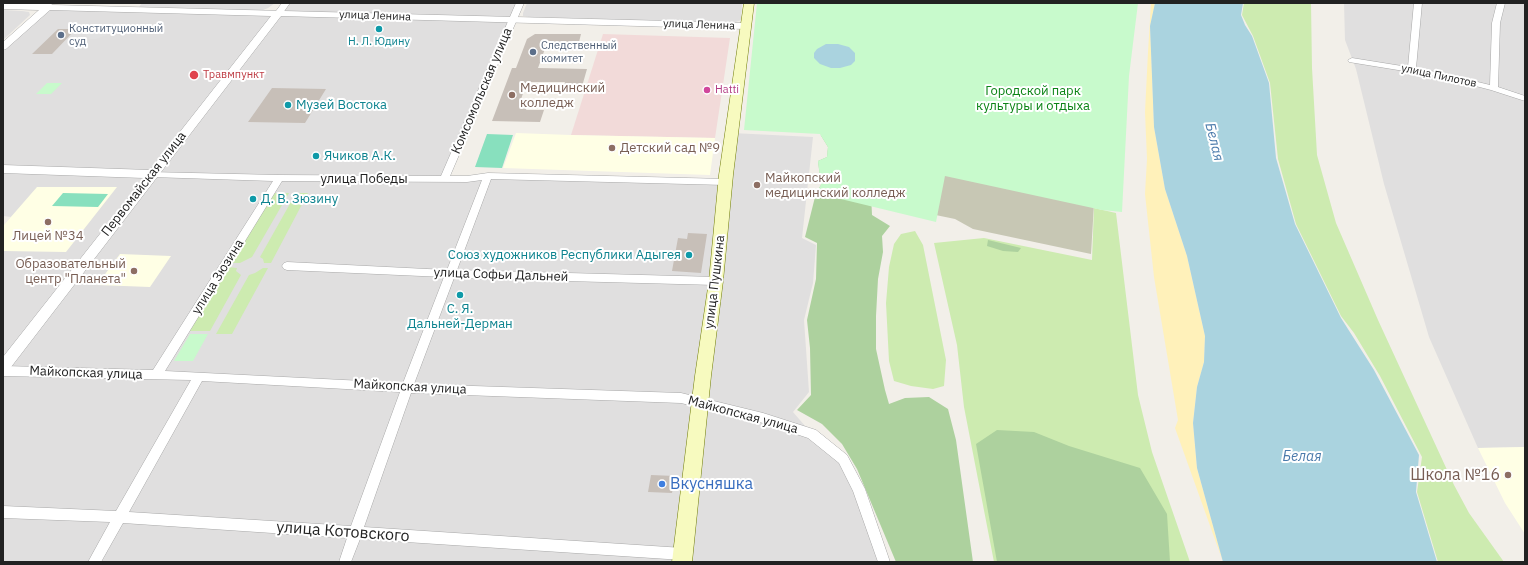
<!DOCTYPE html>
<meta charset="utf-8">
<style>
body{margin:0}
#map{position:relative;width:1528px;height:565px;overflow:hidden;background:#f2efe9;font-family:"IBM Plex Sans",sans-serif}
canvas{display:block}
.frame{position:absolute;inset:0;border:4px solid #222;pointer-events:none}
</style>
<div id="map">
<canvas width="1528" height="565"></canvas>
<div class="frame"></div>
</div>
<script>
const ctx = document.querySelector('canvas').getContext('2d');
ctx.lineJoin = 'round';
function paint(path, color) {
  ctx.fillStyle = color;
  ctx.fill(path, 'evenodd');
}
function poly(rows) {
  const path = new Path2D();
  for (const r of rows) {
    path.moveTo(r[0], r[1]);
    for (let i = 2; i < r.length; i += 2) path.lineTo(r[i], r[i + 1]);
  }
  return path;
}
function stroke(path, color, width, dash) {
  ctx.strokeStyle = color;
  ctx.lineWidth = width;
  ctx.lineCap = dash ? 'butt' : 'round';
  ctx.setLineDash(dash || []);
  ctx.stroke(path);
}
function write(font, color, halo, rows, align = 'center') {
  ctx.font = font + ' "IBM Plex Sans",sans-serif';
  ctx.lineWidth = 4;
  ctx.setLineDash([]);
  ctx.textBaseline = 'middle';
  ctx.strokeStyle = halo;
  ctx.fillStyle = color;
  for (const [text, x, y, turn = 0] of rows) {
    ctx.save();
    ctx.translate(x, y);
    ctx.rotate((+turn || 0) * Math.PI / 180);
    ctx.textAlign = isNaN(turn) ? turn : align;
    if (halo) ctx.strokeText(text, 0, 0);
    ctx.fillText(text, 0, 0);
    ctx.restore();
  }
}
const residential = poly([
 [142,3,275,3,268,8,261,11,139,7],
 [286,3,520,3,444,179,488,176,725,182,732,133,813,137,802,238,816,245,813,283,804,320,809,392,793,412,812,434,843,459,884,562,3,562,3,226,11,217,3,216,3,47,47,8,277,15],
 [527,3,742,3,741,20,733,23,529,17,523,16,523,13],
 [1344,3,1525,3,1525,447,1478,448,1429,337,1384,184,1356,69,1345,40],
 [3,10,22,11,29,12,30,15,3,40]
]);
const commercial = poly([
 [603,34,730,38,715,138,571,135]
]);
const education = poly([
 [516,133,571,135,715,138,710,175,503,168],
 [37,187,117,187,66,252,3,251,3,226],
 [120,254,171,256,150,287,97,285],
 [1525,447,1525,534,1505,503,1478,448]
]);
const construction = poly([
 [932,165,1094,204,1091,254,973,229,955,219,926,213]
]);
const grass = poly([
 [1244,3,1311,3,1312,68,1317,155,1336,223,1378,320,1454,485,1469,513,1504,562,1438,562,1417,492,1422,457,1380,376,1354,333,1341,316,1296,224,1278,159,1270,83,1253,36,1242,15],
 [274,193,289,193,252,257,240,263,230,263],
 [296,193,308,193,271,263,264,263,263,259,260,257],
 [1094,208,1116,213,1138,395,1152,452,1190,562,994,562,964,407,957,345,934,243,984,238,1092,260],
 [915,231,923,245,946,360,944,386,933,389,911,386,894,381,889,361,886,303,889,267,894,244,901,234],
 [228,267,237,268,236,271,241,275,210,331,189,331],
 [263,268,268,268,232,334,216,334,249,275,255,273]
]);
const forest = poly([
 [820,134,871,194,872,215,890,226,882,236,883,252,878,279,876,316,876,349,885,390,889,404,905,398,929,397,948,409,956,440,973,562,896,562,857,469,842,444,822,424,797,410,811,395,810,348,807,320,816,279,817,243,805,237,816,193,821,185,818,161,827,157,828,147],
 [988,240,1021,248,1018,252,1003,251,987,246],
 [997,430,1034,432,1069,446,1140,468,1167,514,1170,562,997,562,976,444]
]);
const sand = poly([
 [1151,3,1155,3,1150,26,1154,127,1165,189,1187,256,1205,336,1204,362,1197,387,1193,423,1197,468,1223,562,1175,428,1178,420,1154,277,1145,194,1147,159,1145,112,1148,52]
]);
const park = poly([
 [757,3,1138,3,1129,76,1122,212,1102,210,945,176,936,222,816,193,821,185,818,161,827,157,828,147,820,134,744,130],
 [47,83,62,83,51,94,36,94],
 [190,334,208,334,193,361,174,361]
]);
const pitch = poly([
 [487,134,513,135,502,168,475,167],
 [63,193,108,194,98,207,52,206]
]);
const parking = poly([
 [105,25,107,35,96,39,90,39,83,31]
]);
const water = poly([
 [1155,3,1243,3,1241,15,1245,25,1252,36,1269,83,1276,158,1295,224,1341,318,1374,370,1419,455,1416,492,1437,562,1223,562,1197,468,1193,423,1197,387,1204,362,1205,336,1187,256,1165,189,1154,127,1150,26],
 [826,44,838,44,849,47,855,53,855,61,851,65,840,68,831,68,820,64,814,58,814,53,817,49]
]);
const building = poly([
 [58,29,76,29,52,54,32,54],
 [535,34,581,34,578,46,546,46,538,68,587,69,581,90,563,90,565,82,527,82,520,102,529,102,526,110,544,110,540,122,492,121,512,68,516,68,527,39],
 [272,88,326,89,305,123,248,122],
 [688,233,707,234,701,273,672,271,678,238,687,239],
 [651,475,675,476,672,493,648,492]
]);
const minor = poly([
 [282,3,290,3,280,17,274,17,273,15,282,3],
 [516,3,524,3,450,176,467,176,488,173,726,179,730,182,726,185,491,179,457,270,716,277,720,278,721,281,720,284,716,285,454,278,414,384,681,393,763,413,816,430,847,455,865,489,890,562,878,562,853,491,839,463,808,438,763,423,681,403,411,393,364,527,683,548,688,550,689,554,688,558,683,560,360,539,351,562,339,562,347,538,123,523,101,562,88,562,110,522,3,518,3,506,116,511,191,380,3,376,3,366,153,370,273,181,152,177,148,174,149,172,279,175,441,176,516,3],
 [482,180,447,270,287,262,284,263,282,266,284,269,287,270,444,277,403,383,165,371,282,181,467,182,482,180],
 [202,381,400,392,351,526,129,512,202,381],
 [1414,3,1422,3,1416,68,1441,73,1490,85,1492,23,1497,3,1505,3,1500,23,1498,87,1525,96,1525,101,1491,90,1441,77,1349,62,1348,60,1352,58,1408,67,1414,3]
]);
const tertiary = poly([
 [3,3,49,3,53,5,746,23,751,26,746,29,281,16,8,371,3,373,3,357,144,178,3,173,3,165,150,170,271,16,50,10,6,49,3,50,3,42,39,10,3,9,3,3]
]);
const secondary = poly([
 [744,3,754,3,733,175,723,281,711,376,692,562,672,562,695,376,709,281,719,175,744,3]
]);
const markers = [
 [379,29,4,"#0f9aa8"],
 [61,35,4,"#5c6f8a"],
 [533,52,4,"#5c6f8a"],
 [194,75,5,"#e0444e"],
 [707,90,4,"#d1479c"],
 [512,95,4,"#8d6e63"],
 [288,105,4,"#0f9aa8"],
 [612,148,4,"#8d6e63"],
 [316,156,4,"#0f9aa8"],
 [757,185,4,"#8d6e63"],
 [253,199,4,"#0f9aa8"],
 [48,222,4,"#8d6e63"],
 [689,255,4,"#0f9aa8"],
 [134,271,4,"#8d6e63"],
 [460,295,4,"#0f9aa8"],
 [1508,475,4,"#8d6e63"],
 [662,484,4,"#3f7fe0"]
];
const farStreetnames = [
 ["улица Ленина",375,16,2],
 ["улица Ленина",699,25,2],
 ["улица Пилотов",1439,76,12]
];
const farServicenames = [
 ["Конституционный",69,29],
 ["суд",69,42],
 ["Следственный",541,46],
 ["комитет",541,59]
];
const farCulturenames = [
 ["Н. Л. Юдину",379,42]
];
const farHealthnames = [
 ["Травмпункт",203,75]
];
const farHotelnames = [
 ["Hatti",715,90]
];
const educationNames = [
 ["Медицинский",520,88],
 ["колледж",520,103],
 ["Детский сад №9",620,148],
 ["Майкопский",765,178],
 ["медицинский колледж",765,193],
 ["Лицей №34",48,236,"center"],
 ["Образовательный",126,264,"right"],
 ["центр \"Планета\"",126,279,"right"]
];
const streetNames = [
 ["Комсомольская улица",482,91,-67],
 ["улица Победы",364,179],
 ["Первомайская улица",144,184,-52],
 ["улица Софьи Дальней",501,275,2],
 ["улица Зюзина",218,277,-58],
 ["улица Пушкина",715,282,-83],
 ["Майкопская улица",86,373,2],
 ["Майкопская улица",410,387,3],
 ["Майкопская улица",743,415,15]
];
const parkNames = [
 ["Городской парк",1033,91],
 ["культуры и отдыха",1033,106]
];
const cultureNames = [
 ["Музей Востока",296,105],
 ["Ячиков А.К.",324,156],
 ["Д. В. Зюзину",261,199],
 ["Союз художников Республики Адыгея",681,255,"right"],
 ["С. Я.",460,309,"center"],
 ["Дальней-Дерман",460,324,"center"]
];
const waterNames = [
 ["Белая",1214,142,76],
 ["Белая",1302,457]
];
const nearEducationnames = [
 ["Школа №16",1500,475]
];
const nearShopnames = [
 ["Вкусняшка",670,484]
];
const nearStreetnames = [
 ["улица Котовского",343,532,4]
];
paint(residential, '#e0dfdf');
paint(commercial, '#f2dad9');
paint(education, '#ffffe5');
paint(construction, '#c7c7b4');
paint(grass, '#cdebb0');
paint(forest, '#add19e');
paint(sand, '#fff1ba');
paint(park, '#c8facc');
paint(pitch, '#88e0be');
paint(parking, '#e2e2e2');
paint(water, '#aad3df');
paint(building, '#c7bfb8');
stroke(minor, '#a9a9a9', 1);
stroke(tertiary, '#a9a9a9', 1);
stroke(secondary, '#707d05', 1);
paint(minor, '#fff');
paint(tertiary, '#fff');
paint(secondary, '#f7fabf');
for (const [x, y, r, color] of markers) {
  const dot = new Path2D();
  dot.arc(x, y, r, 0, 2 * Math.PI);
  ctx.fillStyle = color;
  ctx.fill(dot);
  stroke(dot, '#fff', 1.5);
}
write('11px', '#222', '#fff', farStreetnames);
write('11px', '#4e5e75', '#fff', farServicenames, 'left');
write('11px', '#0d838f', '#fff', farCulturenames);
write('11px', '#be3a42', '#fff', farHealthnames, 'left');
write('11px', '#b23c85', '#fff', farHotelnames, 'left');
write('13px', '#785e54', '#fff', educationNames, 'left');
write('13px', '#222', '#fff', streetNames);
write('13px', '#0c8416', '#fff', parkNames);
write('13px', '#0d838f', '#fff', cultureNames, 'left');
write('italic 14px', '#4a7aab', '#fff', waterNames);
write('16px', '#785e54', '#fff', nearEducationnames, 'right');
write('16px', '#366cbe', '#fff', nearShopnames, 'left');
write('16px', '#222', '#fff', nearStreetnames);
</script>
